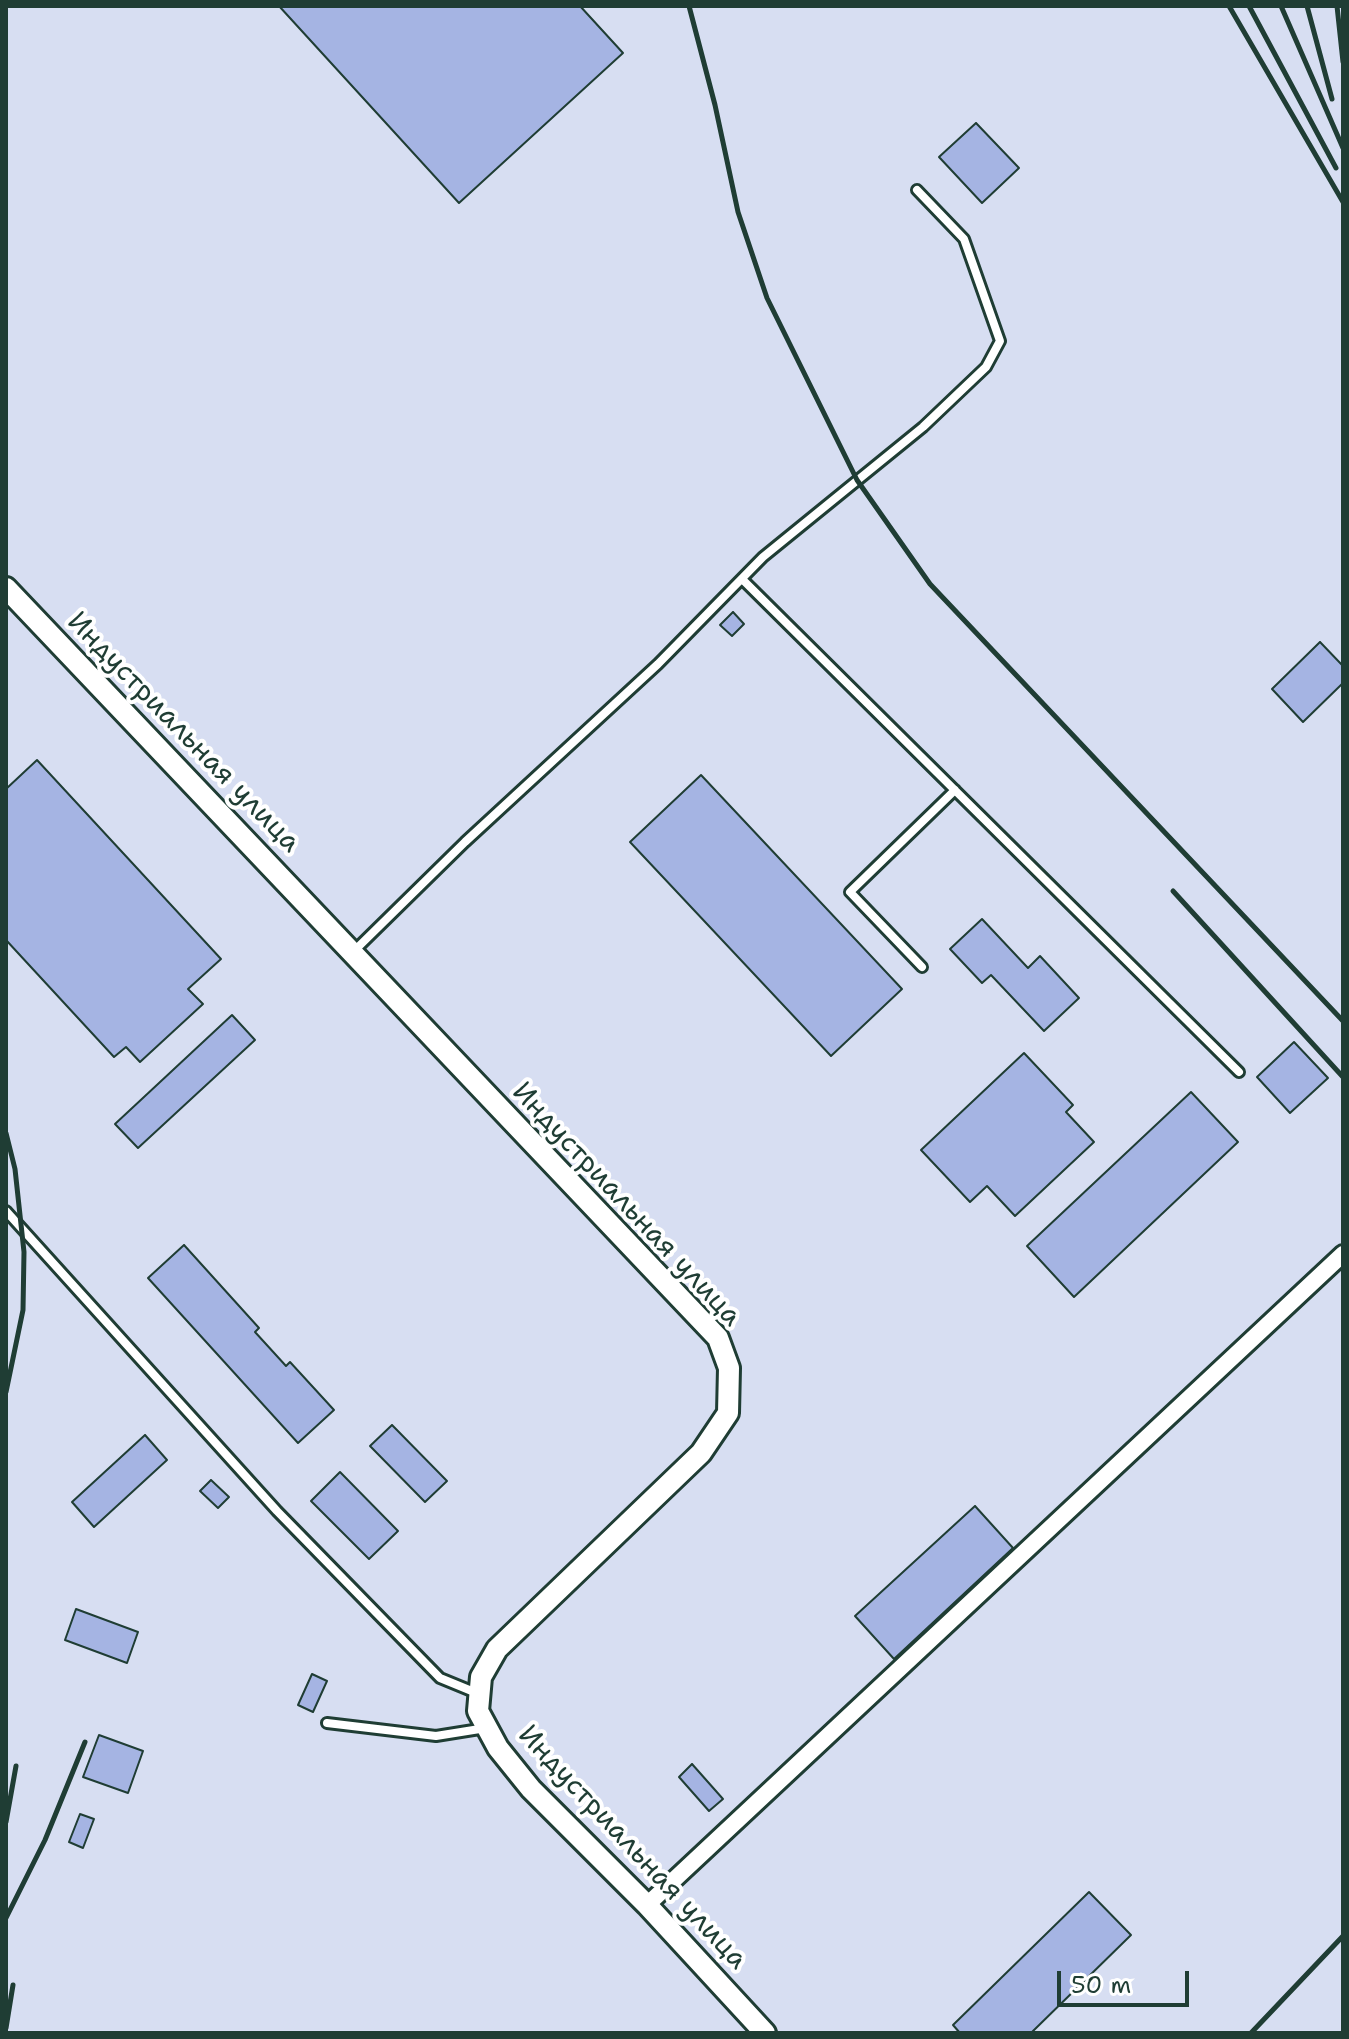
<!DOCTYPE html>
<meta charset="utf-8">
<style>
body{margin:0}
#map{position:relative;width:1349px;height:2039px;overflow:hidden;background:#edf0f9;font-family:"Shantell Sans",sans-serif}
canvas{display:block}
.frame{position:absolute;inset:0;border:8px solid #1f3d34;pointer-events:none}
.scale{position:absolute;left:1057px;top:1971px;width:132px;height:36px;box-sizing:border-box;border:4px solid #1f3d34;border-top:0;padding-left:10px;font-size:24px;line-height:28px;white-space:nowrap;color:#1f3d34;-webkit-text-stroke:6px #fff;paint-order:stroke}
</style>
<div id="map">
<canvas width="1349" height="2039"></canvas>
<div class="frame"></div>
<div class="scale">50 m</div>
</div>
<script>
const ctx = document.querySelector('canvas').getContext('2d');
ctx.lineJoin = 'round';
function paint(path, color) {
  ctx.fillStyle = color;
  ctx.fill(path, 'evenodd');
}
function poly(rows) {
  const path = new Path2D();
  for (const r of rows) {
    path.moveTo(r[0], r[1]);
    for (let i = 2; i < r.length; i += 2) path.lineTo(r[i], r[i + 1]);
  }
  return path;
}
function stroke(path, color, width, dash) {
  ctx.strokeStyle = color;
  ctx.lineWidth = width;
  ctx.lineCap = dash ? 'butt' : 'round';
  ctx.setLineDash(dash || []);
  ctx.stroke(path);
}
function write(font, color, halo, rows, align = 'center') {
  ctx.font = font + ' "Shantell Sans",sans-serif';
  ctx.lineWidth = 8;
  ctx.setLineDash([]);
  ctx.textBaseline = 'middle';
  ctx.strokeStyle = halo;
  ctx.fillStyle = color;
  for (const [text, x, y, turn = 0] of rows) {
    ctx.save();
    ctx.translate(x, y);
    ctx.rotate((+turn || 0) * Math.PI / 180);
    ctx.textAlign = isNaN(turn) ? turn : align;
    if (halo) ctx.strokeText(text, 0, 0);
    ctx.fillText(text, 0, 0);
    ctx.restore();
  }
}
const built = poly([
 [6,6,1343,6,1343,2033,6,2033]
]);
const building = poly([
 [279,6,580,6,623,53,459,203,279,6],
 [976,123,1019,168,982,203,939,157,976,123],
 [733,612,744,624,732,636,720,625,733,612],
 [1320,642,1343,666,1343,683,1303,722,1272,689,1320,642],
 [37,760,221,959,188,989,203,1004,140,1062,126,1047,114,1057,6,940,6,789,37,760],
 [701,775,902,989,831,1056,630,842,701,775],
 [982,919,1028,968,1040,956,1079,998,1044,1031,991,975,982,983,950,949,982,919],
 [232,1015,255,1040,138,1148,115,1124,232,1015],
 [1294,1042,1328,1078,1290,1113,1257,1077,1294,1042],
 [1024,1053,1073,1105,1066,1112,1094,1142,1015,1216,987,1186,970,1202,921,1150,1024,1053],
 [1191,1092,1238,1142,1074,1297,1027,1246,1191,1092],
 [184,1245,259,1328,255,1332,286,1366,290,1362,334,1410,298,1443,148,1278,184,1245],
 [392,1425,447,1481,425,1502,370,1446,392,1425],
 [145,1435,167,1460,94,1527,72,1502,145,1435],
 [340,1472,398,1531,369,1559,311,1501,340,1472],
 [211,1480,229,1497,218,1508,200,1491,211,1480],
 [975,1506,1013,1548,894,1659,855,1616,975,1506],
 [76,1609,138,1632,127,1663,65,1640,76,1609],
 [312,1674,327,1681,313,1712,298,1705,312,1674],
 [99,1735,143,1751,128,1793,83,1777,99,1735],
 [692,1764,723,1799,709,1811,679,1777,692,1764],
 [80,1814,94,1819,83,1848,69,1842,80,1814],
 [1089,1892,1131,1935,1031,2033,960,2033,953,2025,1089,1892]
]);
const service = poly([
 [742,579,1239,1072],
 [353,952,465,842,658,664,763,557,923,427,986,367,1000,341,964,239,917,190],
 [922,967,850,892,955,790],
 [6,1211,277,1511,440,1678,479,1694],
 [327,1723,436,1736,486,1728]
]);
const minor = poly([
 [647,1905,1343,1254]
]);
const tertiary = poly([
 [6,588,718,1338,729,1368,728,1413,701,1453,497,1649,481,1677,478,1711,498,1748,531,1789,647,1905,765,2033]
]);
const rail = poly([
 [689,6,715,105,738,212,767,298,857,480,930,584,1343,1021],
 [1229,6,1343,202],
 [1249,6,1336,168],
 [1281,6,1343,148],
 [1307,6,1332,99],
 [1337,6,1343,62],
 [1173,891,1343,1077],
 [6,1133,15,1169,24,1252,23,1310,6,1392],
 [6,1822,16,1766],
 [6,1918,45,1840,85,1742],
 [6,2028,13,1985],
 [1251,2033,1343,1936]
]);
const streetNames = [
 ["Индустриальная улица",183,733,46],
 ["Индустриальная улица",626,1205,47],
 ["Индустриальная улица",632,1848,47]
];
paint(built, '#d7def2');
paint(building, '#a5b4e3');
stroke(building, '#1f3d34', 2);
stroke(service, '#1f3d34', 14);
stroke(minor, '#1f3d34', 22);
stroke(tertiary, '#1f3d34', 26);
stroke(service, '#fff', 8);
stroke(minor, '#fff', 16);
stroke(tertiary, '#fff', 20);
stroke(rail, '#1f3d34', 5);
write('28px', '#1f3d34', '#fff', streetNames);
</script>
